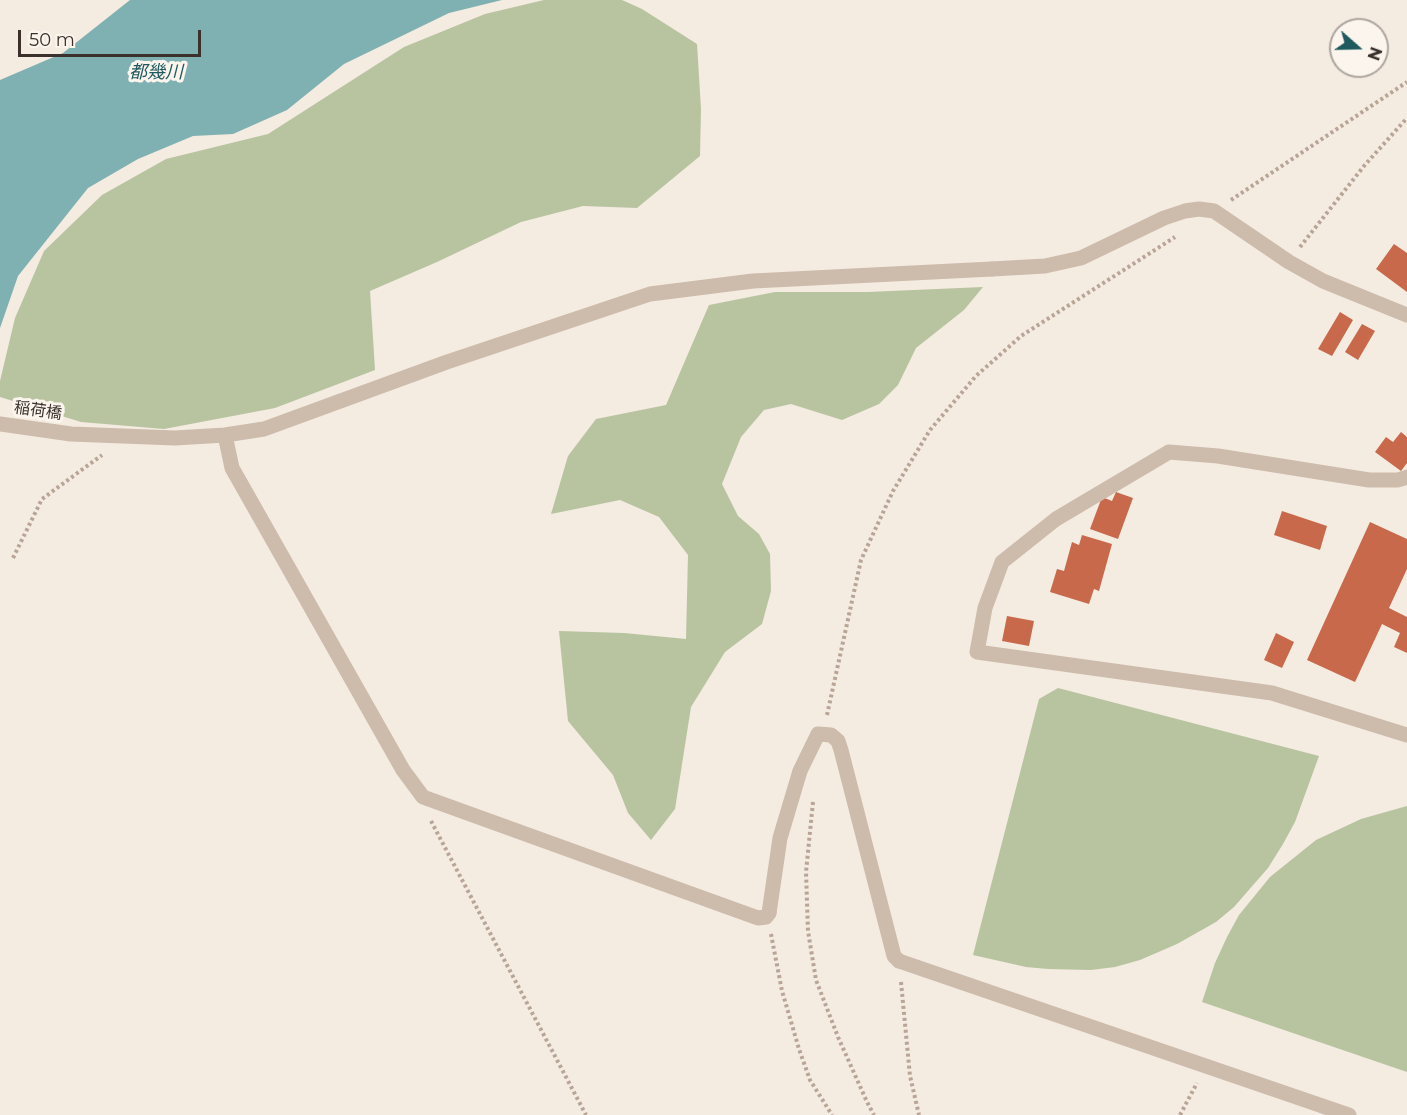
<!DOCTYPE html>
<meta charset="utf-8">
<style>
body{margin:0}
#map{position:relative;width:1407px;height:1115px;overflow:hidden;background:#f4ebe1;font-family:Montserrat,sans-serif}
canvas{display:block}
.north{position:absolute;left:1329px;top:18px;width:60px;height:60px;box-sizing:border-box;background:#fbf5ee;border:2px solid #aea6a0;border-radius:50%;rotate:110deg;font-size:16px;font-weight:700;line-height:24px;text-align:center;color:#3b302b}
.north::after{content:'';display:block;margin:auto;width:21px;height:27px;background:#1f5a5e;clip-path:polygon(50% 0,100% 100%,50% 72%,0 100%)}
.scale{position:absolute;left:18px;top:30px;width:183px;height:27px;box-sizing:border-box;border:3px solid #3b302b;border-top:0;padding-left:8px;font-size:18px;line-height:21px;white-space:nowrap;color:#3b302b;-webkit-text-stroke:4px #fbf5ee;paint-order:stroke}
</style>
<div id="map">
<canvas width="1407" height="1115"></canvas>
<div class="north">N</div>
<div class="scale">50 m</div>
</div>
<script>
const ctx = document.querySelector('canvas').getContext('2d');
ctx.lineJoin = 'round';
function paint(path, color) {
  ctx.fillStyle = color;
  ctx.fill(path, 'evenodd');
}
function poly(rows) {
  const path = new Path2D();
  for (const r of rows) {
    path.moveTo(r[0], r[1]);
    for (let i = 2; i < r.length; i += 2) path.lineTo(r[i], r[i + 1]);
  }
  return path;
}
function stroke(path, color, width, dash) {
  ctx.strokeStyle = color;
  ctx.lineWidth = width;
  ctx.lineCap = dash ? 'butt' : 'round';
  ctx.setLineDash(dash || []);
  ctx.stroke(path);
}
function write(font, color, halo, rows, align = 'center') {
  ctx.font = font + ' Montserrat,"Noto Sans JP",sans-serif';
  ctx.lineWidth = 6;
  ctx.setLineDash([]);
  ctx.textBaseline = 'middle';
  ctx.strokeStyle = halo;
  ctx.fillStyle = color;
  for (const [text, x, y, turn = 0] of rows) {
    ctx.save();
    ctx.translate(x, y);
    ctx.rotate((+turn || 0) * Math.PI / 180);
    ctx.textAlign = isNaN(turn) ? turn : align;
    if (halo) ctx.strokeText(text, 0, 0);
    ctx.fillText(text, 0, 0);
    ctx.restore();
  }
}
const green = poly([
 [544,0,622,0,642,9,697,44,701,109,700,156,637,208,583,206,521,222,437,262,370,291,375,370,275,408,164,429,81,422,0,397,0,381,15,318,44,251,102,195,166,159,268,134,404,47,485,14],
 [983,287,964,310,916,348,898,385,879,404,842,420,791,404,764,410,741,437,722,484,738,516,759,534,770,554,771,591,762,624,725,652,691,707,675,809,651,840,628,813,613,775,568,721,559,631,624,633,686,639,688,555,659,517,620,500,551,514,568,456,596,419,666,405,709,305,775,292,868,292],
 [1058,688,1319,756,1295,822,1283,844,1268,868,1234,907,1216,922,1177,944,1140,960,1115,967,1091,970,1048,969,1026,967,973,955,1039,699],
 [1407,806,1407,1072,1202,1002,1215,963,1227,937,1239,915,1270,877,1316,840,1361,819]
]);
const water = poly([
 [130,0,502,0,449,13,344,64,287,110,233,134,193,136,138,159,88,188,18,276,0,328,0,80,63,53]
]);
const building = poly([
 [1394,244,1407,253,1407,292,1376,269],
 [1340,312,1353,320,1332,356,1318,349],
 [1362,324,1375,331,1358,360,1345,352],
 [1401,432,1407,437,1407,463,1401,471,1375,452,1386,437,1393,442],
 [1116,492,1133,498,1118,539,1090,529,1102,497,1112,501],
 [1282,511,1327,526,1320,550,1274,535],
 [1370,522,1407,539,1407,569,1389,608,1407,617,1407,653,1394,647,1400,633,1382,624,1355,682,1307,660],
 [1082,535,1112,544,1099,591,1094,589,1089,604,1050,592,1057,569,1064,571,1072,542,1079,545],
 [1007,616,1034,621,1029,646,1002,641],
 [1276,633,1294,642,1282,668,1264,660]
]);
const path = poly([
 [1231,200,1407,82],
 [1300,247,1364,166,1407,118],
 [13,558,42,499,102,455],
 [827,715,861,560,893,491,930,430,976,376,1021,336,1175,237],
 [813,802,806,872,808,931,816,980,838,1037,867,1102,874,1115],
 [431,821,586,1115],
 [771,934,782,991,799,1049,810,1080,832,1115],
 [901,982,910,1076,919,1115],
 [1180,1115,1197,1083]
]);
const minor = poly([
 [0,424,71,434,175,438,225,435,264,429,447,362,650,294,753,281,992,269],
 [225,435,232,468,403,770,423,797,758,918,766,917,769,913],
 [1407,477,1398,480,1369,480,1218,456,1169,452,1056,519,1002,562,985,608,977,652,1272,693,1407,735],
 [899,961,1349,1115]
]);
const tertiary = poly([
 [992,269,1045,266,1081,258,1164,218,1185,211,1199,209,1214,211,1289,262,1323,281,1407,315],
 [769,913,780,838,800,771,818,734,831,735,838,741,841,750,894,956,899,961]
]);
const streetNames = [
 ["稲荷橋",38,411,8]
];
const waterNames = [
 ["都幾川",156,73]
];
paint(green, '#b8c4a0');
paint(water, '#7fb0b2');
paint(building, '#c8694b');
stroke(path, '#b9a596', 4, [3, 3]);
stroke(minor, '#cdbbac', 15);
stroke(tertiary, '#cdbbac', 15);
write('16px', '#3b302b', '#fbf5ee', streetNames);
write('italic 18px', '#1f5a5e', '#fbf5ee', waterNames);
</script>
